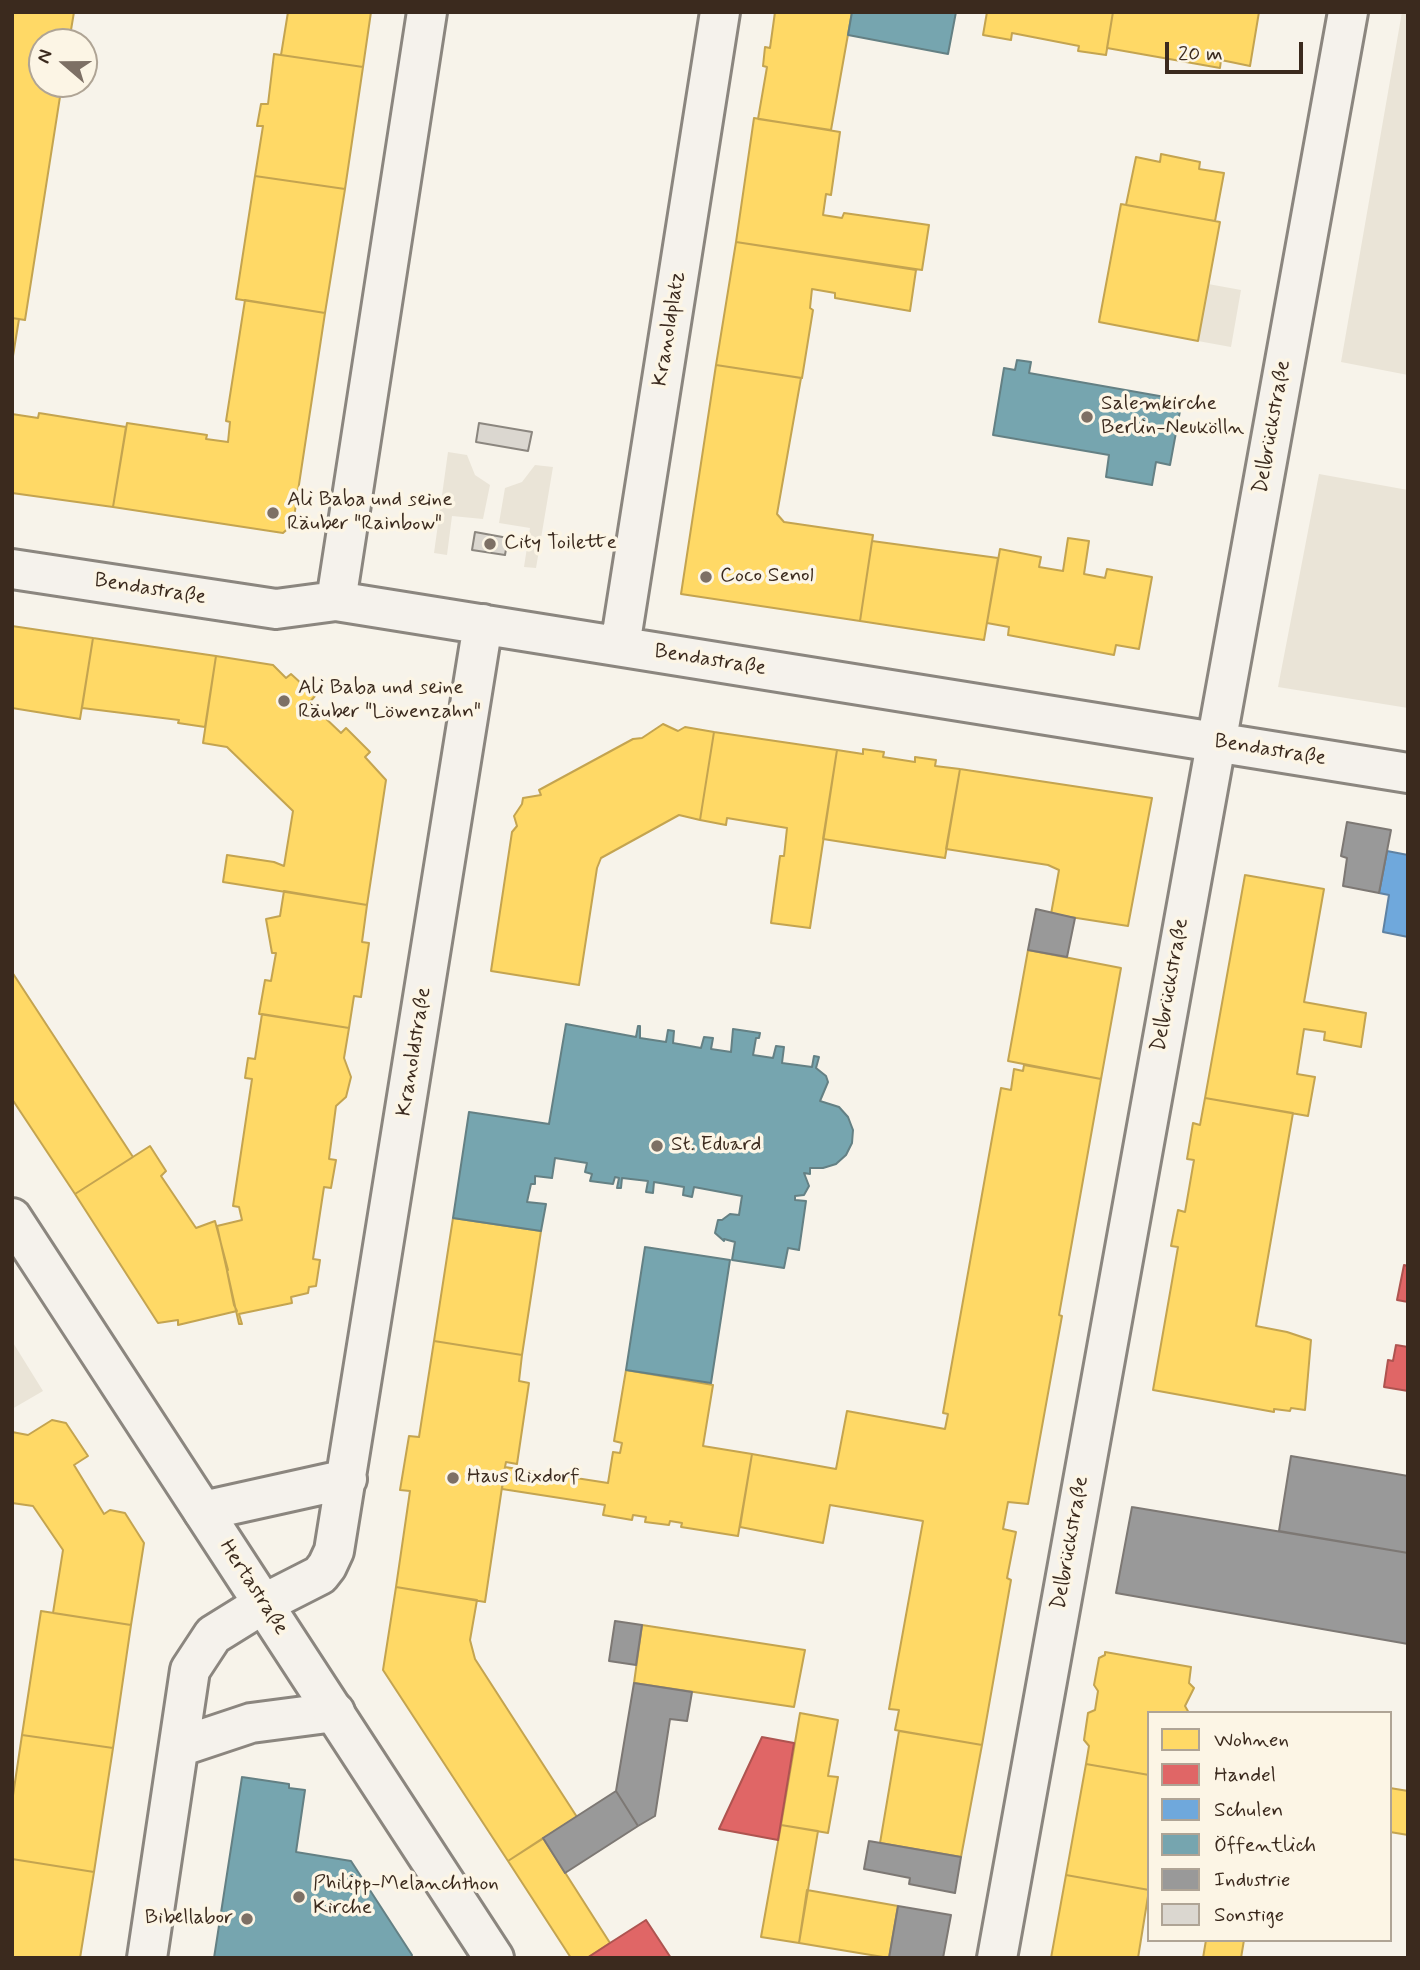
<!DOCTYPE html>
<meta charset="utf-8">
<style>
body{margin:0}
#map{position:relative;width:1420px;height:1970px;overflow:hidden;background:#f7f3ea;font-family:Mynerve,sans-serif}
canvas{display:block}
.frame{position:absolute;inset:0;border:14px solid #3b2a1e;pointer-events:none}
.legend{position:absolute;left:1147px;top:1711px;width:245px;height:231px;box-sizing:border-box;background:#fcf5e5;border:2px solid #afa495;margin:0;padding:9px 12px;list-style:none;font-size:21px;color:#3b2a1e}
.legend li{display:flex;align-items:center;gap:14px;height:35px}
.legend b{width:35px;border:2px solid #afa495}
.north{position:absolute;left:28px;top:28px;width:70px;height:70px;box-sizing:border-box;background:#fcf5e5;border:2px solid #afa495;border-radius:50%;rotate:290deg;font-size:19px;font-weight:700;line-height:28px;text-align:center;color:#3b2a1e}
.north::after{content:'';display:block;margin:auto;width:24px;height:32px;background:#7d7065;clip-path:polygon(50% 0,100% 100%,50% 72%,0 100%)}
.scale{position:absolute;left:1165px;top:42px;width:138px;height:32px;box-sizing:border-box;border:4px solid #3b2a1e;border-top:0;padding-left:9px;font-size:21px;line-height:24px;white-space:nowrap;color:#3b2a1e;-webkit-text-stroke:5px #fcf5e5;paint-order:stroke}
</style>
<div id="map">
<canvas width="1420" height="1970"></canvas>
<div class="frame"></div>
<ul class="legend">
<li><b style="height:19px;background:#ffd966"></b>Wohnen</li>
<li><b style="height:19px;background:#e06666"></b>Handel</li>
<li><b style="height:19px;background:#6fa8dc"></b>Schulen</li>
<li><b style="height:19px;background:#76a5af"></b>Öffentlich</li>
<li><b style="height:19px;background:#999"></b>Industrie</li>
<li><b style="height:19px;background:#dbd7d0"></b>Sonstige</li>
</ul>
<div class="north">N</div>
<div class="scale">20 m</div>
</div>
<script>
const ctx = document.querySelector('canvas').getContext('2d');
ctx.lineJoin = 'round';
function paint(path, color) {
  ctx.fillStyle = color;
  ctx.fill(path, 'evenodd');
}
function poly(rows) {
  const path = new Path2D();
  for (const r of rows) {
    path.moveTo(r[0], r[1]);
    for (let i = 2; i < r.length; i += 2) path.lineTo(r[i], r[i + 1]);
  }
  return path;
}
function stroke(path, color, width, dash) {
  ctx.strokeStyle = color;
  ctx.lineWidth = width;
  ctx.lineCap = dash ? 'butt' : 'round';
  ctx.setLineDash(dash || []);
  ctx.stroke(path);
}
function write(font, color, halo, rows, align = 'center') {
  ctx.font = font + ' Mynerve,sans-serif';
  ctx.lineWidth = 7;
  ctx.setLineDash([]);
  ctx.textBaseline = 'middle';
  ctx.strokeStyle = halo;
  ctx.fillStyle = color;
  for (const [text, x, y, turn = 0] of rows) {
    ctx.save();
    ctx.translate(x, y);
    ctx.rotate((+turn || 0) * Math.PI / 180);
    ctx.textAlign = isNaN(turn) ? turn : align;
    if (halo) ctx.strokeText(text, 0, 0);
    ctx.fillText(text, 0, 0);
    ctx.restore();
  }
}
const green = poly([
 [1402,12,1408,13,1408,375,1341,362],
 [1208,284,1241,290,1231,347,1198,341],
 [448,452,467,455,475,475,490,485,483,519,452,516,447,555,434,553],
 [535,465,553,467,536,568,524,567,530,528,499,523,505,488,522,482],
 [1319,474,1408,490,1408,708,1278,687],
 [12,1341,43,1391,12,1409]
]);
const homes = poly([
 [12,12,74,12,69,42,42,42,42,84,62,84,25,320,12,318,12,12],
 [288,12,371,12,363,67,281,55,288,12],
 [775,12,852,12,831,130,758,119,767,67,763,66,765,47,770,48,775,12],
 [987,12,1113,12,1106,55,1078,51,1079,46,1012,33,1011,40,983,35,987,12],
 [1113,12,1259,12,1250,66,1221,60,1220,68,1107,48,1113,12],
 [274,54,363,67,345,189,255,176,263,126,257,126,261,104,268,104,274,54],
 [754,118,840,132,831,195,826,194,823,215,842,218,844,213,929,225,922,270,736,242,754,118],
 [1161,154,1200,162,1199,169,1224,173,1215,221,1126,205,1136,157,1160,162,1161,154],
 [255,176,345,189,325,313,236,299,255,176],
 [1121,204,1220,222,1198,341,1099,322,1121,204],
 [736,242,916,270,910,311,835,298,835,293,812,289,810,308,813,310,802,378,716,365,736,242],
 [245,300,325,313,293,524,283,533,113,507,127,423,207,435,206,439,228,442,230,422,226,421,245,300],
 [12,318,19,319,12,362,12,318],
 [716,365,801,378,777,514,784,522,873,535,860,621,681,594,716,365],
 [39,413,126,427,113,507,12,493,12,414,38,418,39,413],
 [1068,538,1089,541,1084,574,1105,578,1107,569,1152,577,1139,649,1116,645,1114,655,1008,635,1009,627,987,623,1000,549,1041,557,1039,567,1063,571,1068,538],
 [872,541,998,558,984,640,860,621,872,541],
 [12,626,93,638,80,719,12,708,12,626],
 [93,638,216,656,205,727,178,723,179,720,82,708,93,638],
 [216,656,273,665,286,678,291,674,315,696,309,703,320,713,341,733,346,728,370,752,365,757,386,780,367,905,223,882,227,855,274,862,284,866,293,811,227,747,203,743,216,656],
 [663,724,678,731,685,727,714,732,700,820,679,815,601,858,597,868,579,985,491,971,512,832,517,826,514,816,522,804,523,798,541,795,539,790,633,739,642,738,663,724],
 [714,732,837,750,810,928,771,923,780,856,784,856,787,828,727,818,726,825,700,820,714,732],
 [863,749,884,752,883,757,915,762,915,757,936,760,935,766,960,769,945,858,823,839,837,750,863,754,863,749],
 [960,769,1152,798,1128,926,1051,914,1059,870,1048,865,946,849,960,769],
 [1245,875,1324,889,1304,1002,1366,1013,1361,1047,1324,1040,1325,1032,1304,1029,1297,1074,1315,1077,1308,1116,1205,1098,1245,875],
 [284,891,367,905,362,942,369,943,361,997,354,996,349,1028,259,1014,265,980,271,981,276,953,272,953,266,919,280,916,284,891],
 [1028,950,1121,968,1101,1079,1008,1061,1028,950],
 [12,972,133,1157,75,1194,12,1099,12,972],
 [262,1014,349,1028,344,1058,351,1077,346,1097,336,1106,329,1159,336,1160,331,1188,324,1187,313,1259,320,1260,316,1286,309,1287,308,1293,291,1297,292,1303,239,1314,242,1324,239,1324,217,1226,242,1220,239,1207,233,1206,252,1079,245,1078,248,1058,255,1059,262,1014],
 [1024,1065,1101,1079,1059,1315,1062,1316,1028,1504,1008,1502,1003,1529,1016,1532,1007,1578,1011,1580,982,1745,895,1730,899,1710,889,1709,923,1521,830,1505,823,1543,740,1527,752,1454,836,1469,847,1411,945,1429,948,1414,943,1413,1001,1088,1011,1090,1014,1069,1023,1071,1024,1065],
 [1205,1098,1293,1113,1256,1326,1287,1332,1311,1340,1305,1410,1291,1408,1290,1411,1274,1409,1274,1412,1153,1390,1178,1247,1171,1246,1178,1210,1185,1212,1194,1160,1187,1159,1193,1123,1200,1125,1205,1098],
 [150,1146,166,1171,161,1176,196,1228,215,1221,228,1270,227,1271,234,1305,237,1311,178,1325,178,1320,158,1323,75,1194,150,1146],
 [453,1218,541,1231,522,1355,434,1341,453,1218],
 [434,1341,522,1355,519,1381,529,1383,517,1464,506,1462,505,1467,485,1602,396,1587,410,1491,400,1490,409,1436,419,1437,434,1341],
 [626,1370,713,1385,703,1446,752,1454,738,1536,681,1527,682,1523,670,1521,669,1525,645,1522,646,1517,633,1515,632,1520,603,1515,605,1505,502,1489,505,1467,608,1483,613,1452,620,1453,622,1443,614,1441,626,1370],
 [52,1420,66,1423,88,1456,74,1465,104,1514,110,1510,125,1513,144,1543,131,1625,53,1613,63,1550,33,1506,12,1503,12,1432,28,1435,52,1420],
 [396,1587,477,1600,470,1640,475,1659,577,1817,508,1861,383,1670,396,1587],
 [41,1611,131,1625,113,1748,22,1735,41,1611],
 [642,1625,805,1650,794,1707,634,1683,642,1625],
 [1105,1652,1191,1667,1189,1683,1194,1688,1185,1706,1189,1713,1149,1713,1149,1775,1086,1764,1089,1746,1084,1740,1088,1713,1095,1710,1098,1691,1094,1685,1099,1658,1105,1655,1105,1652],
 [800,1713,838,1720,828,1776,838,1777,828,1833,781,1825,800,1713],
 [899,1731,982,1745,961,1857,880,1843,899,1731],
 [22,1735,113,1748,94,1872,12,1859,12,1802,22,1735],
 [1086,1764,1149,1775,1149,1890,1066,1875,1086,1764],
 [1390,1788,1408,1791,1408,1835,1390,1832,1390,1788],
 [781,1825,818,1831,799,1943,761,1937,781,1825],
 [543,1838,610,1943,587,1958,571,1958,508,1861,543,1838],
 [12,1859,94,1872,80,1958,12,1958,12,1859],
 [1066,1875,1149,1890,1138,1958,1051,1958,1066,1875],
 [807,1890,898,1906,889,1958,799,1943,807,1890],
 [1206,1940,1244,1940,1241,1958,1203,1958,1206,1940]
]);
const shops = poly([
 [1404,1265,1408,1266,1408,1302,1397,1300,1404,1265],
 [1396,1345,1408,1347,1408,1391,1384,1387,1388,1360,1393,1361,1396,1345],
 [762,1737,794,1743,778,1840,719,1829,762,1737],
 [646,1920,671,1958,587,1958,610,1943,646,1920]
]);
const schools = poly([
 [1387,851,1408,855,1408,937,1383,932,1389,895,1379,893,1387,851]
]);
const public = poly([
 [852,12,956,12,948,54,848,35,852,12],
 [1017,360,1031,362,1029,373,1182,400,1170,465,1156,462,1152,485,1106,477,1109,455,993,435,1004,368,1015,370,1017,360],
 [566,1024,636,1037,638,1026,640,1026,640,1038,666,1042,668,1030,674,1031,673,1043,701,1048,704,1037,713,1038,711,1049,731,1052,733,1029,760,1033,759,1038,756,1038,753,1055,773,1058,776,1046,784,1047,782,1063,812,1067,814,1056,819,1057,816,1068,826,1076,828,1082,820,1101,839,1107,848,1117,853,1130,852,1143,846,1155,836,1164,823,1168,810,1168,810,1174,804,1173,809,1186,804,1195,795,1196,795,1200,806,1201,799,1250,788,1248,784,1268,732,1260,735,1242,724,1239,724,1241,715,1233,718,1220,722,1220,730,1214,739,1215,742,1196,694,1187,692,1197,683,1195,684,1187,654,1182,653,1193,646,1192,648,1181,622,1178,621,1188,617,1188,619,1178,615,1177,613,1184,590,1181,592,1174,585,1172,587,1163,555,1158,552,1178,535,1176,535,1184,531,1184,527,1202,546,1204,541,1231,453,1218,469,1112,549,1124,566,1024],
 [645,1247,730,1260,711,1383,626,1370,645,1247],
 [242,1777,289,1784,289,1788,305,1790,296,1852,351,1861,412,1955,411,1958,214,1958,242,1777]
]);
const industry = poly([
 [1347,822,1391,830,1379,893,1343,886,1347,858,1341,856,1347,822],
 [1036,909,1075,918,1067,957,1028,950,1036,909],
 [1291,1456,1408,1476,1408,1553,1279,1531,1291,1456],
 [1132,1507,1408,1553,1408,1644,1116,1593,1132,1507],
 [615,1621,642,1625,636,1665,609,1661,615,1621],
 [634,1683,692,1692,687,1721,670,1719,655,1816,638,1826,616,1791,634,1683],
 [616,1791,638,1826,565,1873,543,1838,616,1791],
 [869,1841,961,1857,955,1893,909,1884,910,1878,864,1869,869,1841],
 [898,1906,951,1915,943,1958,889,1958,898,1906]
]);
const building = poly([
 [479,423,532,432,528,451,476,442,479,423],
 [475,532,508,538,505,555,472,550,475,532]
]);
const street = poly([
 [12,569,276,609,336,601,1408,773],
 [336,601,427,12],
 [620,646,720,12],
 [203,1511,347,1479],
 [179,1747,251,1723,335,1712],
 [147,1958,190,1670,213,1635,263,1604,320,1575,327,1566,334,1551,483,624],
 [997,1958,1348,12]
]);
const secondary = poly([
 [12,1218,494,1958]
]);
const markers = [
 [1087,417,7,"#7d7065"],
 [273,513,7,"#7d7065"],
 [490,544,7,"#7d7065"],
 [706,577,7,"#7d7065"],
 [284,701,7,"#7d7065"],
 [657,1146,7,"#7d7065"],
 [453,1478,7,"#7d7065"],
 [299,1897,7,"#7d7065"],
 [247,1919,7,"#7d7065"]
];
const streetNames = [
 ["Kranoldplatz",670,329,-81],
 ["Delbrückstraße",1273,427,-80],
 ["Bendastraße",150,590,9],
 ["Bendastraße",710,661,9],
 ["Bendastraße",1270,751,9],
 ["Delbrückstraße",1171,985,-80],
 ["Kranoldstraße",415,1052,-81],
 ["Delbrückstraße",1071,1543,-80],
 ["Hertastraße",253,1588,57]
];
const poiNames = [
 ["Salemkirche",1101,405],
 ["Berlin-Neukölln",1101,429],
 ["Ali Baba und seine",287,501],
 ["Räuber \"Rainbow\"",287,525],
 ["City Toilette",504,544],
 ["Coco Senol",720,577],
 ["Ali Baba und seine",298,689],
 ["Räuber \"Löwenzahn\"",298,713],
 ["St. Eduard",671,1146],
 ["Haus Rixdorf",467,1478],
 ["Philipp-Melanchthon",313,1885],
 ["Kirche",313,1909],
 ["Bibellabor",233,1919,"right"]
];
paint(green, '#eae4d7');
paint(homes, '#ffd966');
stroke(homes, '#c4a450', 2);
paint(shops, '#e06666');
stroke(shops, '#ae5450', 2);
paint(schools, '#6fa8dc');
stroke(schools, '#5f82a3', 2);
paint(public, '#76a5af');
stroke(public, '#648084', 2);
paint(industry, '#999');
stroke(industry, '#7d7874', 2);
paint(building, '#dbd7d0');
stroke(building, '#8b867f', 2);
stroke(street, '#8b867f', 44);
stroke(secondary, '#8b867f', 44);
stroke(street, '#f5f2ec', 38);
stroke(secondary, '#f5f2ec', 38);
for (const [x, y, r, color] of markers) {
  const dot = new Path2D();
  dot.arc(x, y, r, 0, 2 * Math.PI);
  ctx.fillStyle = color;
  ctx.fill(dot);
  stroke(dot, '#fcf5e5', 2.5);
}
write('21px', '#3b2a1e', '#fcf5e5', streetNames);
write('21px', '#3b2a1e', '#fcf5e5', poiNames, 'left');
</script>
